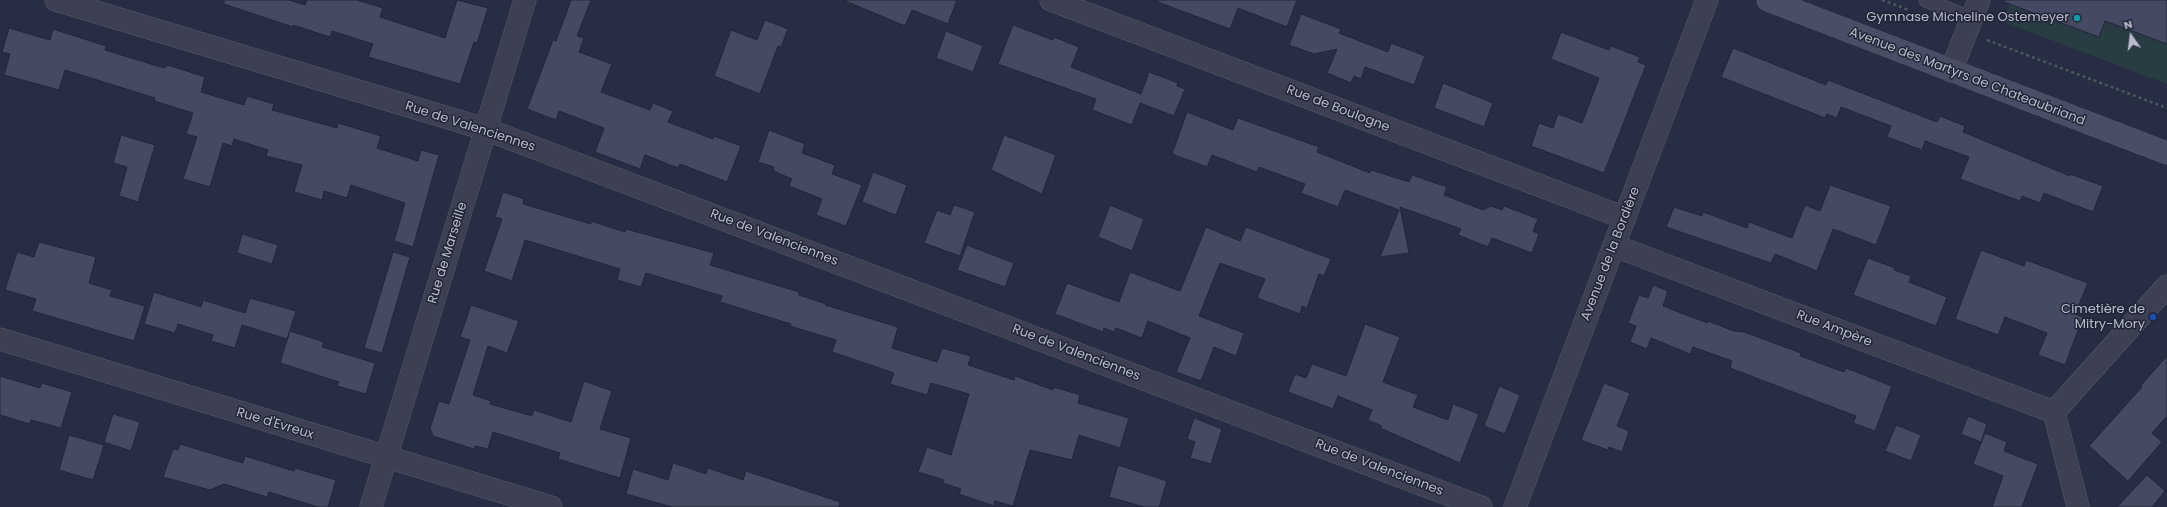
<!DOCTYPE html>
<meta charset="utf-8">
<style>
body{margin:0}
#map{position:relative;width:2167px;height:507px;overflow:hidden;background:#272d42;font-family:Poppins,sans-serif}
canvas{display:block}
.north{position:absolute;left:2111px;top:16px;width:40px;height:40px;-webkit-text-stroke:3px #202537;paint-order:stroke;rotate:346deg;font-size:11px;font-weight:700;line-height:16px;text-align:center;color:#b9bccb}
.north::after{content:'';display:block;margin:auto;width:14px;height:18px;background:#b9bccb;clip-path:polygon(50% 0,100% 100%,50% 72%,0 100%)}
</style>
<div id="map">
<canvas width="2167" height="507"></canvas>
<div class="north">N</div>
</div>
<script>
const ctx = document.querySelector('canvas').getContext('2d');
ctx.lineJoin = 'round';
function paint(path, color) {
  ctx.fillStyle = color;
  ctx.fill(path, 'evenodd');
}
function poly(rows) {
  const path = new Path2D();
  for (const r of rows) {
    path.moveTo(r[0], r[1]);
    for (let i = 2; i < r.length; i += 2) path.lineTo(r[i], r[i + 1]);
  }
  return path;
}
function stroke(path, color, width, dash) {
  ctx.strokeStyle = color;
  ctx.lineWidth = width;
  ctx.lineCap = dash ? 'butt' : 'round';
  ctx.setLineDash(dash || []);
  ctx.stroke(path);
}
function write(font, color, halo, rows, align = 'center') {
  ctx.font = font + ' Poppins,sans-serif';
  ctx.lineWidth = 3;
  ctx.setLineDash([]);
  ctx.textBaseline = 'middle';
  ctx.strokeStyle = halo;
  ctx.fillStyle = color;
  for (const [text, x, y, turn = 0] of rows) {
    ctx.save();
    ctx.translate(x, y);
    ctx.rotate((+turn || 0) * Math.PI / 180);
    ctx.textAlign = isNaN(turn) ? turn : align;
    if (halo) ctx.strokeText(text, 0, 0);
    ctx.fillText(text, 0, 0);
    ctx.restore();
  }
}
const green = poly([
 [2011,0,2167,0,2167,84,2003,22]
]);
const building = poly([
 [224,0,289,0,305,5,307,0,357,0,383,8,380,17,445,38,457,0,488,8,477,43,474,42,460,84,368,57,373,44,332,31,330,37,293,25,293,27,224,4,224,0],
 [571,0,591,0,577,36,584,38,579,52,612,64,601,92,650,110,653,103,673,111,668,122,713,139,714,136,741,146,727,182,680,164,678,168,645,155,640,169,595,152,604,128,559,111,556,120,527,109,553,40,556,41,571,0],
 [843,0,957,0,948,24,912,10,905,26,843,0],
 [1158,0,1297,0,1287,27,1238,8,1230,29,1158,2,1158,0],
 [2005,0,2167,0,2167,44,2105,21,2099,37,2004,2,2005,0],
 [1301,14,1341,29,1339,33,1388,52,1391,43,1425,56,1414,85,1365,67,1361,79,1354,76,1351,83,1327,73,1337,49,1314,54,1289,45,1301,14],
 [765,20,788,29,781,47,778,46,760,94,714,76,731,30,757,40,765,20],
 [1013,25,1053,40,1054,37,1079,47,1071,67,1141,94,1149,72,1178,83,1177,86,1185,89,1174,116,1140,103,1132,125,1092,110,1096,99,998,64,1013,25],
 [9,28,50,40,53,29,106,46,105,50,164,68,168,65,205,77,201,92,244,105,247,96,274,104,272,110,337,128,338,123,368,132,381,136,377,148,418,161,421,150,439,155,413,247,394,241,405,203,351,185,347,198,324,191,322,200,294,192,302,165,266,156,268,150,234,139,232,146,223,143,210,187,183,179,197,137,186,134,193,113,154,101,155,98,65,70,59,90,4,75,10,54,2,52,9,28],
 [946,31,983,46,973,72,936,58,946,31],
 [1561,32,1609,50,1611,46,1640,57,1638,62,1646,65,1604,173,1531,146,1539,123,1553,128,1558,114,1582,123,1599,78,1551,59,1561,32],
 [1733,48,1826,85,1828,80,1937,122,1940,116,1965,126,1963,132,2070,176,2070,174,2103,186,2093,212,2044,193,2040,203,2022,196,2020,201,1960,179,1969,157,1925,141,1922,150,1887,137,1891,126,1841,107,1837,118,1827,114,1825,118,1721,77,1733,48],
 [1443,83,1493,103,1484,127,1434,108,1443,83],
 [1187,112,1233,130,1238,118,1319,147,1317,152,1370,173,1371,170,1409,182,1412,175,1447,187,1444,195,1483,210,1491,206,1502,210,1504,206,1538,219,1533,231,1539,234,1532,253,1492,238,1488,247,1458,235,1461,229,1400,207,1409,253,1380,257,1399,210,1345,190,1338,207,1301,193,1305,184,1259,167,1257,172,1212,155,1207,167,1172,154,1187,112],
 [769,130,805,144,802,153,835,165,832,174,862,185,846,226,816,215,822,199,789,186,792,179,773,171,774,167,758,162,769,130],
 [121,135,155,145,138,202,119,196,127,167,113,163,121,135],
 [1004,135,1056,155,1042,194,991,170,1004,135],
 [873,172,907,185,896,215,862,202,873,172],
 [1830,185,1891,206,1876,245,1833,229,1817,271,1775,254,1771,263,1666,227,1674,207,1702,216,1703,212,1747,228,1749,222,1792,238,1805,205,1820,211,1830,185],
 [503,192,524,199,523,204,591,224,591,221,625,232,626,229,714,253,710,265,799,292,799,295,826,304,825,305,898,327,892,348,937,362,942,348,971,356,968,365,1014,380,1015,376,1053,390,1054,387,1080,395,1078,403,1129,418,1120,448,1079,435,1072,460,1030,450,1013,506,995,501,994,506,959,494,961,489,943,483,944,480,918,472,927,447,951,455,969,394,931,383,927,395,890,384,894,373,832,352,836,340,790,326,791,324,720,302,722,296,646,273,641,287,617,280,620,269,525,240,512,281,484,271,502,219,495,217,503,192],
 [954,205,975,212,960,256,924,243,937,210,950,215,954,205],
 [1110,205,1144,219,1132,251,1098,237,1110,205],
 [1206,227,1240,241,1246,227,1331,259,1324,276,1319,274,1307,308,1302,306,1300,314,1257,298,1265,279,1220,263,1199,316,1244,333,1236,356,1214,347,1201,381,1176,372,1190,338,1148,321,1142,338,1116,328,1114,332,1104,328,1103,332,1055,314,1067,283,1119,302,1130,272,1180,291,1206,227],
 [242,234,278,245,272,264,237,253,242,234],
 [39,242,96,257,89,283,112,290,110,296,145,306,134,341,32,311,36,299,5,290,17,252,34,257,39,242],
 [967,245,1014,263,1005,287,957,270,967,245],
 [1981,250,2024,266,2026,260,2088,283,2075,314,2083,317,2065,365,2038,355,2047,333,2005,317,1998,335,1955,319,1981,250],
 [393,252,410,257,382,353,364,348,393,252],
 [1868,258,1895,268,1894,270,1911,276,1909,282,1947,297,1936,326,1853,295,1868,258],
 [1653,285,1668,291,1663,306,1707,323,1708,321,1734,331,1744,332,1801,353,1800,356,1844,372,1846,368,1892,386,1875,431,1853,423,1856,416,1730,368,1732,361,1693,347,1690,354,1651,338,1647,349,1630,342,1636,326,1628,323,1639,295,1648,298,1653,285],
 [154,292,201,307,203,300,245,313,250,298,296,311,287,339,242,325,235,348,211,341,213,335,178,324,175,333,144,324,154,292],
 [471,305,519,321,507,353,488,346,473,395,491,401,490,404,532,416,534,410,571,422,584,381,612,391,600,429,631,438,620,478,558,459,560,453,493,432,488,449,475,446,474,449,433,436,430,428,439,401,449,404,470,340,460,337,471,305],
 [1365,324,1400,337,1383,382,1418,395,1413,407,1448,420,1453,404,1479,414,1460,463,1380,428,1382,426,1368,420,1372,410,1338,396,1333,409,1288,392,1295,374,1306,378,1312,364,1346,376,1365,324],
 [290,331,324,342,322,347,375,363,366,394,337,386,339,382,280,363,290,331],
 [2167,356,2167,416,2152,433,2162,442,2128,481,2089,446,2142,387,2141,385,2167,356],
 [0,376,40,388,42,383,72,392,61,428,31,420,30,424,0,415,0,376],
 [1604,383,1630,393,1617,426,1629,431,1622,452,1609,447,1608,450,1581,440,1604,383],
 [1499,386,1520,395,1505,434,1484,426,1499,386],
 [113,414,140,422,131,451,104,442,113,414],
 [1968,416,1987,424,1981,442,1961,434,1968,416],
 [1194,418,1222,429,1211,464,1190,458,1195,442,1187,439,1194,418],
 [1896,425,1921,435,1911,461,1885,451,1896,425],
 [1985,433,2007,442,2004,451,2038,464,2022,507,1992,507,2003,476,1973,464,1985,433],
 [69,435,104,445,93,480,59,470,69,435],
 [180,444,243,463,245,456,294,471,295,468,336,480,328,507,318,507,269,492,267,497,224,484,210,490,163,477,173,449,178,450,180,444],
 [673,463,706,474,708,468,743,480,746,471,840,502,839,507,672,507,626,494,633,469,668,480,673,463],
 [1118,465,1167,481,1159,507,1144,507,1109,497,1118,465],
 [2147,475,2165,491,2152,507,2117,507,2147,475]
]);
const path = poly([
 [1882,0,1909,10],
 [1987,40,2167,108]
]);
const lane = poly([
 [1926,0,1972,19]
]);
const street = poly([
 [56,0,485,129,1481,507],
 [1051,0,1625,218],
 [1951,71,1979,0],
 [1615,246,2054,412],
 [0,339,551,507],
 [2054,412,2167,286],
 [2054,412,2078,507],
 [371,507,525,0],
 [1515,507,1707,0]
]);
const secondary = poly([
 [1768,0,2167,153]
]);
const markers = [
 [2077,18,4,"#0f9aa8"],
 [2153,317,4,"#1a4fb4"]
];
const poiNames = [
 ["Gymnase Micheline Ostemeyer",2069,18],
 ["Cimetière de",2145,310],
 ["Mitry-Mory",2145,325]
];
const streetNames = [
 ["Avenue des Martyrs de Chateaubriand",1967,77,21],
 ["Rue de Boulogne",1338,109,21],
 ["Rue de Valenciennes",470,127,18],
 ["Rue de Valenciennes",774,238,21],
 ["Rue de Marseille",448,253,-73],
 ["Avenue de la Bordière",1611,254,-69],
 ["Rue Ampère",1834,329,21],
 ["Rue de Valenciennes",1076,353,21],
 ["Rue d'Evreux",275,424,17],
 ["Rue de Valenciennes",1379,468,21]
];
paint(green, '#293b43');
paint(building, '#444a62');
stroke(building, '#222739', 1);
stroke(lane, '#575b6c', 15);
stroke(street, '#575b6c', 23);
stroke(secondary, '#575b6c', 23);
stroke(path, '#48585f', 2.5, [3, 3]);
stroke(lane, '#3c4052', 14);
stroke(street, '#3c4052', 22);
stroke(secondary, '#4a4e64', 22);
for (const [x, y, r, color] of markers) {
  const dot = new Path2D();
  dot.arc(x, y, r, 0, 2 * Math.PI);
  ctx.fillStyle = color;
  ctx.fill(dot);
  stroke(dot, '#202537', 1.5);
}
write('13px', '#b9bccb', '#202537', poiNames, 'right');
write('13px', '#b9bccb', '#202537', streetNames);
</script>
